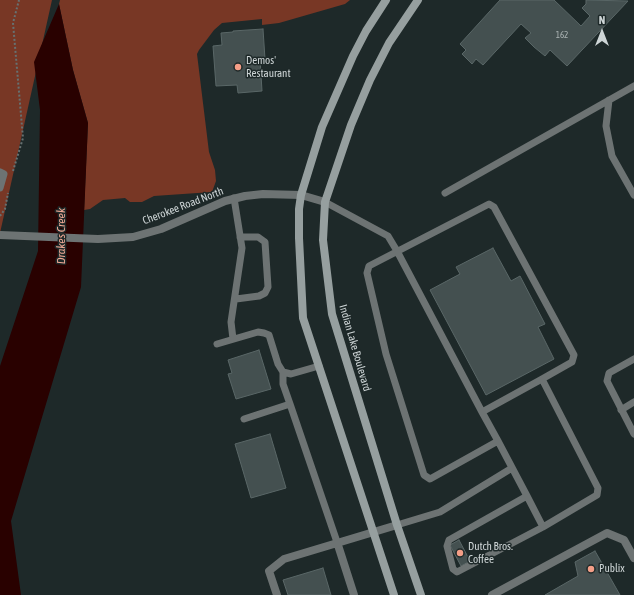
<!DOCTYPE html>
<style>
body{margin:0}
#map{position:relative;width:634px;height:595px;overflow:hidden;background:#1e2929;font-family:"Asap Condensed",sans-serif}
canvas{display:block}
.north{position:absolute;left:582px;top:12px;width:40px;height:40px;-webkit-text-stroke:3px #1e2929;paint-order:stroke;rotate:0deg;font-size:11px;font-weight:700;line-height:16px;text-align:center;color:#ced5d6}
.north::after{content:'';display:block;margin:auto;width:14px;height:18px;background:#ced5d6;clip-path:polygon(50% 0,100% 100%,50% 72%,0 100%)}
</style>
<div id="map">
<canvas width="634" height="595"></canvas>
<div class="north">N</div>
</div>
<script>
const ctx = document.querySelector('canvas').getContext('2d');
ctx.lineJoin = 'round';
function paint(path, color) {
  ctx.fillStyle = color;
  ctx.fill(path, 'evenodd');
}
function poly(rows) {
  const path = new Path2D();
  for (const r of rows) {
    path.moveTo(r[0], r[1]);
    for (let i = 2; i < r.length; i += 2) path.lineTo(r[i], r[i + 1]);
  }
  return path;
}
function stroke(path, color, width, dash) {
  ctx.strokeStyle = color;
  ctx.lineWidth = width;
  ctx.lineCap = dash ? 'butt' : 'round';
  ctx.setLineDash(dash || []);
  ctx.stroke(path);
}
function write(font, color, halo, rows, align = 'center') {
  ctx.font = font + ' "Asap Condensed",sans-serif';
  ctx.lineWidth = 3;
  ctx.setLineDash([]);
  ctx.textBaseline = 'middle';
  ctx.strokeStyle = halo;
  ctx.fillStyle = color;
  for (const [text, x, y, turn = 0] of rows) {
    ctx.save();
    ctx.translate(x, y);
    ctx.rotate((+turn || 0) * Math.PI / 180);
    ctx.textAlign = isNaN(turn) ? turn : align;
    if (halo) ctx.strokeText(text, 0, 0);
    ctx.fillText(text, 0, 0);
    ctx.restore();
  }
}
const green = poly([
 [0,0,52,0,0,233],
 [60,0,350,0,345,4,279,23,262,25,262,19,222,23,214,30,199,50,197,54,209,152,215,170,216,181,212,192,154,196,142,202,130,202,125,198,103,200,90,209,84,210,88,123,73,70,59,4]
]);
const water = poly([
 [59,4,73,70,88,123,81,287,11,521,21,595,0,595,0,366,38,251,40,110,34,62]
]);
const building = poly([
 [500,0,554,0,581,26,590,16,582,8,586,4,586,0,628,1,567,66,550,50,545,56,534,47,525,38,531,33,521,24,483,65,476,59,472,64,462,54,466,50,460,44,500,0],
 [263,29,265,59,260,59,262,91,238,93,237,85,216,86,213,46,222,45,221,33,233,32,233,31,263,29],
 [493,248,511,281,520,276,545,324,538,327,554,359,486,395,430,290,460,274,456,267,493,248],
 [259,350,271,389,236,399,228,374,232,373,228,360,259,350],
 [270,434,286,488,251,498,235,444,270,434],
 [459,540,470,561,461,566,450,545,459,540],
 [595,551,620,595,545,595,578,576,575,562,595,551],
 [323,568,331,595,288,595,283,580,323,568]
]);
const path = poly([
 [13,171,23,138,13,23,19,0],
 [0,216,5,209,8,193]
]);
const lane = poly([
 [609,100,606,126,612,156,634,195],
 [0,172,4,174,0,188],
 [445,193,634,86],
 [325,202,388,236,397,251,482,412,498,441,527,496,543,527,457,572,453,569,447,546,449,540,527,496],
 [236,299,259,296,265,293,268,287,265,242,258,237,240,237],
 [233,339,231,322,242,248,234,198],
 [217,344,258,332,264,333,269,335,278,364,283,372,291,374,319,366],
 [634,359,609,373,607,381,634,434],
 [283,372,283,384,290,404],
 [621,410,634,402],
 [482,412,542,379,598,488,597,495,543,527],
 [244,419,290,404,337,542],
 [498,441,430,479,424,475,386,354,367,273,369,266,489,204,494,207,574,355,572,362,542,379],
 [397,525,440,512,512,468]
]);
const street = poly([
 [0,235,98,239,133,237,161,229,225,201,245,196,263,194,301,195,325,202],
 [337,542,354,595],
 [277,595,269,571,284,559,397,525],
 [492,595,607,533,624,540,634,558]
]);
const secondary = poly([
 [386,0,366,31,353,56,322,127,301,195,299,209,299,238,303,318,394,595],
 [418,0,389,43,370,80,351,125,325,202,323,240,332,314,397,525,421,595]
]);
const markers = [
 [238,67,4,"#f49e87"],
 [460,553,4,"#f49e87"],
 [591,569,4,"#f49e87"]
];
const numberNames = [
 ["162",562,35]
];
const poiNames = [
 ["Demos'",246,61],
 ["Restaurant",246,74],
 ["Dutch Bros.",468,547],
 ["Coffee",468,560],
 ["Publix",599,569]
];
const streetNames = [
 ["Cherokee Road North",183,206,-21],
 ["Indian Lake Boulevard",355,348,74]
];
const waterNames = [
 ["Drakes Creek",61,236,-90]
];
paint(green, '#783725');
paint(water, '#290100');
paint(building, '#445050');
stroke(building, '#5a6767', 1);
stroke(path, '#677171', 2, [2, 2]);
stroke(lane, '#6d7373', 7);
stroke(street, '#6d7373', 8);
stroke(secondary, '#969f9f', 8);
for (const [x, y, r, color] of markers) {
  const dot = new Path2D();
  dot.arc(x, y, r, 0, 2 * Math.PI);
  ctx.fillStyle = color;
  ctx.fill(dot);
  stroke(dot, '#1e2929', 1.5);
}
write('9px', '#acb4b4', null, numberNames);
write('11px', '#ced5d6', '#1e2929', poiNames, 'left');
write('11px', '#ced5d6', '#1e2929', streetNames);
write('italic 12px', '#f3ab97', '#1e2929', waterNames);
</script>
